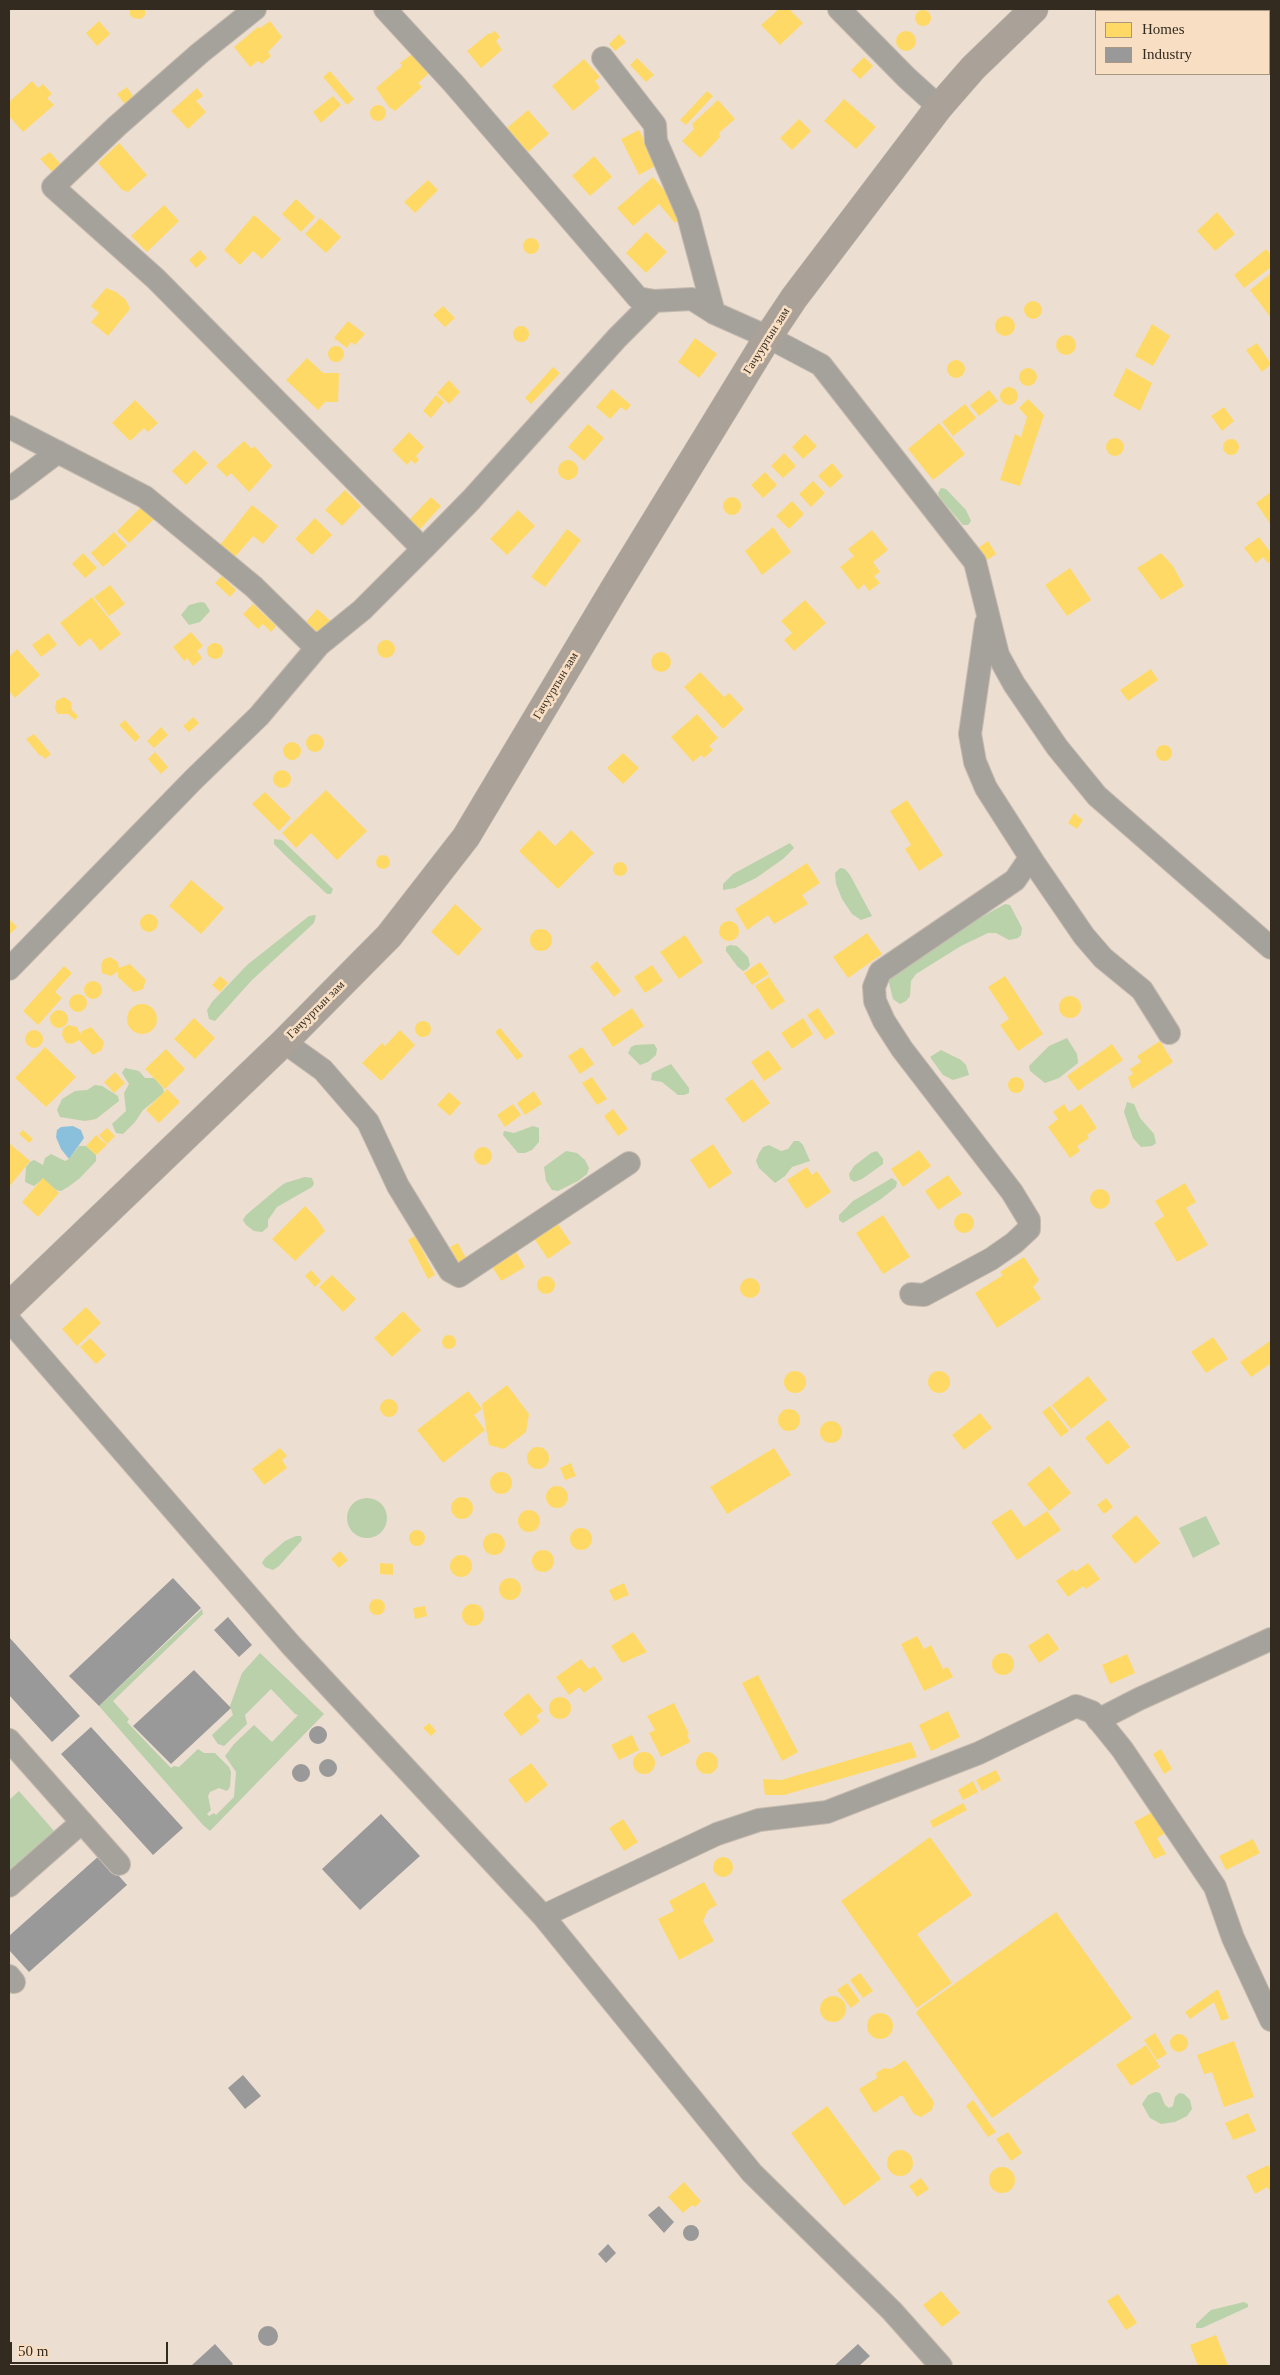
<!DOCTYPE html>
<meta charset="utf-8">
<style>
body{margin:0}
#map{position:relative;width:1280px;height:2375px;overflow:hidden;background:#ecded0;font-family:Georgia,serif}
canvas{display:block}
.frame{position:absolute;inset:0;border:10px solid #342b20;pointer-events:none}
.legend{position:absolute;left:1095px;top:10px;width:175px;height:65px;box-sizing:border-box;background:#f8dfc4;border:1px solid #aa9782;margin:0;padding:6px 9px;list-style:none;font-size:15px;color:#342b20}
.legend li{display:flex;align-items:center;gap:10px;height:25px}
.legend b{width:25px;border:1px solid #aa9782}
.scale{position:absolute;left:10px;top:2342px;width:158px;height:22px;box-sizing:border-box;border:2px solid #342b20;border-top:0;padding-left:6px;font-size:15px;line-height:18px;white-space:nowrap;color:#342b20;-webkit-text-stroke:4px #f8dfc4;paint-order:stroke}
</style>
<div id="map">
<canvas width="1280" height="2375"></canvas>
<div class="frame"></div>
<ul class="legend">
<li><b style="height:14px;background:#ffd966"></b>Homes</li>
<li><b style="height:14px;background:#999"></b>Industry</li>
</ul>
<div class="scale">50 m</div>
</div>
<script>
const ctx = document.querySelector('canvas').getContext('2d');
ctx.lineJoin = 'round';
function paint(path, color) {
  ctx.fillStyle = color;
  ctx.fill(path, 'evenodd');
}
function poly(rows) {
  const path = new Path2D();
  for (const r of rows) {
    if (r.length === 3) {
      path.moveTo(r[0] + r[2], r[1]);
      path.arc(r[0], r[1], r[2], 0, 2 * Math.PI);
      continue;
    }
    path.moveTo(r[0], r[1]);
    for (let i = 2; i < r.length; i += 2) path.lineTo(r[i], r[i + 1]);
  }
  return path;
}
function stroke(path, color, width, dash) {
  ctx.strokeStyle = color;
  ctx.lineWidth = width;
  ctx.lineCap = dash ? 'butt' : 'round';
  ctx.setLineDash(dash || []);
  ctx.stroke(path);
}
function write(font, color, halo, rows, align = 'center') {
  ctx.font = font + ' Georgia,serif';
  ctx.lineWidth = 5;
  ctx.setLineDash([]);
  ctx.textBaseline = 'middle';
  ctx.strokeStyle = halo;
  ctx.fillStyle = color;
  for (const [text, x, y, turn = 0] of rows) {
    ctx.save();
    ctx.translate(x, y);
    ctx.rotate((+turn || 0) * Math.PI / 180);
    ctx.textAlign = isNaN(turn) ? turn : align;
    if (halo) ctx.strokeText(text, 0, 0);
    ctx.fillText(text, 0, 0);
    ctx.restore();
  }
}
const green = poly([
 [367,1518,20],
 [1206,1516,1220,1544,1193,1558,1179,1528],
 [202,1609,203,1614,113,1701,129,1719,127,1722,171,1768,174,1766,179,1767,198,1749,204,1753,215,1753,229,1767,231,1772,230,1787,227,1791,219,1788,210,1792,208,1796,211,1810,207,1814,209,1816,214,1813,216,1815,234,1797,236,1772,225,1756,234,1744,254,1725,272,1742,298,1715,295,1714,271,1689,245,1715,247,1724,224,1746,218,1744,215,1740,212,1735,233,1715,230,1706,242,1673,260,1653,324,1714,210,1831,203,1825,99,1706],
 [19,1791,55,1832,9,1872,9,1800]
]);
const forest = poly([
 [941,488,946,489,966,510,971,521,968,525,963,525,940,498,938,493],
 [201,602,205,603,210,611,200,622,189,625,181,615,189,605],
 [274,839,282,840,333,889,331,894,327,894,289,859,274,844],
 [790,843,794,848,783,859,756,878,735,888,723,890,723,884,733,874],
 [840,868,845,869,850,875,872,916,861,920,852,914,842,899,836,884,835,873],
 [1005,904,1010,905,1022,928,1021,935,1018,938,1009,940,996,933,988,933,961,946,916,974,911,981,910,996,906,1001,900,1004,893,999,888,979,980,918],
 [316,915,314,923,252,980,215,1021,209,1019,207,1010,212,1002,247,965,309,916],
 [730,945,737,946,748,957,750,965,747,969,743,971,737,966,726,951,726,947],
 [1067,1038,1077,1054,1078,1063,1059,1078,1045,1083,1030,1071,1029,1066,1049,1046],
 [654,1044,657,1049,656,1055,648,1062,640,1065,628,1053,631,1047,635,1045],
 [941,1050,961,1060,966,1065,969,1075,953,1080,943,1075,930,1057],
 [671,1064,689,1088,689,1093,684,1095,678,1095,662,1082,651,1080,652,1073],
 [125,1068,139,1071,145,1078,154,1078,163,1088,164,1093,143,1110,135,1122,123,1134,116,1133,112,1124,126,1111,124,1093,129,1084,122,1073],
 [95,1085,102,1086,118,1096,119,1101,96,1119,85,1121,60,1117,57,1110,62,1099,75,1091,87,1090],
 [1127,1102,1134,1104,1140,1118,1154,1134,1156,1143,1152,1146,1141,1147,1133,1138,1124,1112],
 [533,1126,539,1128,539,1142,532,1150,525,1153,518,1153,503,1135,504,1131,514,1133],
 [794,1141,799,1141,803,1145,810,1161,792,1167,785,1176,775,1183,759,1168,756,1161,759,1153,763,1147,769,1145,781,1151,788,1149],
 [79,1146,86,1146,96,1155,96,1161,80,1178,68,1187,61,1191,56,1190,43,1179,34,1186,25,1182,26,1167,30,1162,34,1160,43,1165,45,1158,51,1154,65,1161,69,1159],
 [566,1151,577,1153,585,1160,589,1168,587,1174,578,1181,558,1191,552,1190,546,1181,544,1167],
 [877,1151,883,1159,883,1164,862,1179,854,1182,850,1179,849,1174,854,1166,871,1153],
 [305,1177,312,1178,314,1184,312,1187,277,1207,268,1220,268,1227,262,1232,254,1231,246,1225,243,1220,246,1215,277,1189,285,1183],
 [892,1178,897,1182,896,1187,881,1199,843,1223,839,1220,839,1215,853,1201],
 [296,1536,301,1536,302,1540,279,1566,273,1570,265,1567,262,1563,265,1558,285,1541],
 [1155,2092,1160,2093,1165,2105,1169,2108,1173,2106,1175,2097,1179,2093,1184,2094,1190,2100,1192,2109,1187,2116,1175,2122,1161,2124,1150,2118,1142,2104,1148,2095],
 [1244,2302,1248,2304,1248,2307,1202,2328,1196,2328,1196,2324,1211,2310]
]);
const water = poly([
 [73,1126,81,1130,84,1138,69,1159,61,1149,56,1137,57,1130,61,1127]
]);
const homes = poly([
 [130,9,145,9,145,15,141,19,133,18,130,15],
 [779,9,789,9,803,23,780,45,761,25],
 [923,18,8],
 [99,21,110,34,97,46,86,33],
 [270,21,282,37,268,52,271,56,262,64,258,61,250,67,234,47,258,27,260,28],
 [495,31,500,37,496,41,502,50,481,68,467,51,489,33,490,34],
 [906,41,10],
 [619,34,626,42,615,51,609,44],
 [416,51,433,70,418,83,422,87,395,111,389,107,376,88,402,66,400,63],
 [864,57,873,66,860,79,851,70],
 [637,58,654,75,646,82,630,65],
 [584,59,600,77,595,81,600,88,573,111,552,86],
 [330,71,354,99,347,105,323,77],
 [32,81,38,88,43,84,52,94,47,98,54,105,23,132,9,116,9,102],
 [127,87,134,98,125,104,117,94],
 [197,88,203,96,196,101,206,112,188,129,171,111],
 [707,91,713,96,686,125,680,120],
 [333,96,341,105,321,123,313,112],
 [844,99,876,127,856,149,824,121],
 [718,100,735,119,719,133,720,137,700,158,682,141,694,129,692,124],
 [378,113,8],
 [528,110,549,134,528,152,507,128],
 [799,119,811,131,792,150,780,138],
 [639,130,657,165,639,175,621,139],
 [119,143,147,175,128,192,122,190,98,163],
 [50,152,64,168,55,175,40,159],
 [594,156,612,177,590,196,572,176],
 [653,177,677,205,682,217,675,223,659,204,633,226,617,208],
 [428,180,438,190,415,213,404,202],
 [296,199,315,217,301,232,282,214],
 [164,205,179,221,147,252,131,236],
 [1217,212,1235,234,1215,251,1197,231],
 [254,215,281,239,262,259,253,251,240,265,224,250],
 [320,218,341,237,326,253,305,234],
 [646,232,667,252,646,273,626,253],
 [531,246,8],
 [1266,249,1271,255,1271,267,1244,288,1234,275],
 [200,250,207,258,196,268,189,260],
 [1271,273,1271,318,1250,290],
 [106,288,116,292,126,300,130,309,108,336,91,322,99,313,91,306],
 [1033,310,9],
 [443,306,455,318,445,327,433,315],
 [1005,326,10],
 [348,321,365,334,355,345,351,342,347,348,334,338],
 [1152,324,1170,336,1153,366,1135,356],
 [521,334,8],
 [1066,345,10],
 [695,338,717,354,699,378,678,362],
 [1257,343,1271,364,1262,372,1246,350],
 [336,354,8],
 [307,358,323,373,339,373,338,402,325,402,318,410,286,380],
 [956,369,9],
 [553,367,560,373,531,404,525,398],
 [1028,377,9],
 [1126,368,1152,383,1140,411,1113,396],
 [449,380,460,392,449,404,437,393],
 [1009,396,9],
 [612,389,631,405,626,411,621,407,610,419,596,407],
 [989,390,998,401,979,416,970,405],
 [436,395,444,402,431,418,423,411],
 [1028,399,1044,415,1020,486,1000,480,1015,434,1021,437,1027,417,1019,408],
 [135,400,158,423,148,432,144,428,130,441,112,423],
 [965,404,976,418,953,436,942,422],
 [1224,407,1234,421,1222,431,1211,416],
 [939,423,965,454,933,480,908,449],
 [588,424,604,438,584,461,568,447],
 [409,432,424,447,416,456,419,460,415,464,411,460,407,465,392,450],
 [805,434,817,446,803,459,792,447],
 [1115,447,9],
 [1231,447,8],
 [244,441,252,449,254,446,272,466,249,492,231,473,227,477,216,466],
 [194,450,208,463,186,485,172,471],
 [784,453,796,466,783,478,771,466],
 [568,470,10],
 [832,463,843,476,830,488,818,476],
 [765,472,777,485,763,498,751,485],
 [813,481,825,493,811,507,799,494],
 [345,490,361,506,342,526,325,510],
 [1271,492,1271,525,1256,503],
 [732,506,9],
 [431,497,441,506,420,529,410,519],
 [792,501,804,514,789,529,776,516],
 [252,505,278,526,263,544,253,536,235,557,220,545],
 [142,506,154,519,129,543,117,531],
 [518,510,535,526,507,555,490,539],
 [315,518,332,535,312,555,295,539],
 [773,527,791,552,762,575,745,551],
 [567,529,581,540,545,587,531,577],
 [872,530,888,550,873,562,880,572,874,576,880,583,869,591,864,584,858,590,840,567,854,556,848,549],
 [114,532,127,546,103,567,91,553],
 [1259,537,1271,553,1271,561,1268,563,1263,557,1256,563,1244,548],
 [988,541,996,554,987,560,978,548],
 [83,553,97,568,85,578,72,564],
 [1161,553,1173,566,1184,586,1161,600,1137,568],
 [1070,568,1091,600,1067,616,1045,585],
 [222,576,236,590,230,597,215,583],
 [110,585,125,604,109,616,94,597],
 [92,597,121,634,100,651,90,638,79,647,60,623],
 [805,600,826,623,794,651,784,640,792,633,781,621],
 [253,604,276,626,271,632,263,624,258,629,243,614],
 [317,609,332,622,320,635,306,622],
 [191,632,203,646,197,651,202,658,193,666,187,658,184,661,173,647],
 [48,633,57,645,41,657,32,645],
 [386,649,9],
 [215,651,8],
 [17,649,40,675,15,698,9,691,9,657],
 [661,662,10],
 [1151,669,1158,680,1128,701,1120,690],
 [700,672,724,697,729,693,744,709,723,729,684,687],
 [64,697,71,702,72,710,78,716,75,720,68,714,58,714,55,709,56,701],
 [697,714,718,738,709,746,713,750,704,758,701,755,693,762,671,737],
 [193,717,199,723,189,732,183,726],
 [125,720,140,737,135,742,119,725],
 [161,727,168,735,154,748,147,741],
 [34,734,51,754,45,759,42,755,40,756,26,739],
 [315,743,9],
 [292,751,9],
 [1164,753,8],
 [155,752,168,767,161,774,148,759],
 [623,753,639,768,623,784,607,768],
 [282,779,9],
 [326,790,367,831,337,860,311,833,296,848,282,833],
 [265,792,291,818,279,831,252,804],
 [907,800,943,855,919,871,905,849,911,845,890,811],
 [1074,813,1083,820,1077,829,1068,823],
 [539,830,555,846,571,830,594,853,558,889,519,851],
 [383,862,7],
 [620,869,7],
 [807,863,820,883,802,895,808,904,774,924,768,915,747,930,735,909],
 [191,880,224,908,201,934,169,906],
 [455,904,482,929,458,956,431,932],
 [149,923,9],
 [9,919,17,927,9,935],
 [729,931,10],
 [541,940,11],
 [867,933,882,954,848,978,833,957],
 [685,935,703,962,679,979,660,952],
 [110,957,118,962,119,968,130,964,146,980,143,989,134,992,118,977,118,971,111,976,102,973,101,964,104,959],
 [597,961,621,991,614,997,590,967],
 [760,962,769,974,752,985,744,973],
 [652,965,663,981,645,993,634,977],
 [64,966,72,973,55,992,62,998,38,1025,23,1011],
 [220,976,228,983,220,992,212,985],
 [1005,976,1043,1034,1018,1051,1000,1025,1009,1019,988,987],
 [769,977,785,1001,771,1010,755,986],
 [93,990,9],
 [78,1003,9],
 [1070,1007,11],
 [142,1019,15],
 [632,1008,644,1026,613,1047,601,1029],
 [818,1008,835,1033,825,1040,807,1015],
 [59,1019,9],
 [194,1018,215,1038,195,1059,174,1039],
 [803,1018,813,1034,792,1049,781,1033],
 [423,1029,8],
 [68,1025,77,1027,80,1034,82,1031,91,1027,104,1042,102,1050,93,1055,79,1040,72,1044,66,1043,62,1035,63,1029],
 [500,1028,523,1056,517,1060,495,1032],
 [34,1039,9],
 [400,1030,415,1045,381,1081,362,1063,382,1043,385,1046],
 [1160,1041,1173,1062,1132,1089,1128,1077,1133,1074,1130,1069,1141,1062,1137,1056],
 [1112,1044,1123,1060,1078,1091,1067,1076],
 [45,1047,76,1077,46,1107,15,1078],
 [582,1047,594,1064,580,1074,568,1056],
 [166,1049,185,1069,165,1089,145,1069],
 [768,1050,782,1069,764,1081,751,1062],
 [115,1072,125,1083,114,1093,104,1082],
 [592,1077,607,1099,597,1105,582,1083],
 [1016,1085,8],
 [752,1079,770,1103,743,1123,725,1099],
 [167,1089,180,1102,159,1123,146,1110],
 [534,1091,542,1104,525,1115,517,1103],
 [449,1092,461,1103,450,1116,437,1105],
 [513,1104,521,1115,505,1127,497,1115],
 [1064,1104,1069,1112,1081,1104,1097,1128,1087,1135,1089,1138,1077,1146,1080,1151,1070,1158,1048,1127,1058,1119,1053,1112],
 [613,1109,628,1129,618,1136,604,1116],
 [107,1128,115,1136,107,1144,99,1135],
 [23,1130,33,1139,29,1143,19,1134],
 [96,1135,107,1145,96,1155,86,1146],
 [9,1143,30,1161,9,1187],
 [713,1144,732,1173,709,1189,690,1160],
 [483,1156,9],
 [919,1150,931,1166,903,1187,891,1169],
 [807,1167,812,1175,817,1171,831,1192,806,1209,787,1180],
 [948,1175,962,1194,938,1210,925,1191],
 [43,1178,59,1193,38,1217,22,1202],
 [1185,1183,1196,1202,1186,1208,1208,1245,1177,1262,1154,1223,1164,1216,1155,1201],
 [1100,1199,10],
 [305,1206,317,1219,325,1231,295,1261,272,1239],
 [964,1223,10],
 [883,1215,910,1257,883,1274,856,1233],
 [556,1221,571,1243,548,1259,533,1237],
 [415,1236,435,1275,428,1279,408,1240],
 [458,1243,467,1260,459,1264,450,1247],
 [515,1250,525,1267,501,1281,491,1265],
 [1024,1257,1039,1280,1033,1287,1041,1299,997,1328,975,1293,1003,1275,1000,1272],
 [311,1270,321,1281,315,1287,305,1276],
 [332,1275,356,1299,343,1312,319,1287],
 [546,1285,9],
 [750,1288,10],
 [86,1307,101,1323,77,1346,62,1329],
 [403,1311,421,1330,392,1357,374,1338],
 [449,1342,7],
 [1213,1337,1228,1359,1206,1373,1191,1352],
 [90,1338,106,1355,96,1364,80,1347],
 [1270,1341,1271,1363,1251,1377,1240,1362],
 [939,1382,11],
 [795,1382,11],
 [1088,1376,1107,1400,1071,1429,1052,1405],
 [507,1385,529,1414,526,1432,504,1449,489,1445,482,1404],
 [468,1391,482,1409,474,1415,485,1430,443,1463,417,1430],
 [389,1408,9],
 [1050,1406,1069,1431,1061,1437,1042,1412],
 [789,1420,11],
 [980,1413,992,1428,964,1450,952,1435],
 [1108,1420,1130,1447,1107,1465,1085,1438],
 [831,1432,11],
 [538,1458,11],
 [280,1448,287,1456,282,1460,287,1468,264,1485,252,1469],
 [774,1448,791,1475,727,1514,710,1487],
 [571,1463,576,1476,565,1480,560,1468],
 [1049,1466,1071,1493,1049,1511,1027,1484],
 [501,1483,11],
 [557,1497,11],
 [462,1508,11],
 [1106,1498,1113,1507,1104,1514,1097,1505],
 [1011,1509,1024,1527,1047,1511,1061,1530,1017,1560,991,1522],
 [529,1521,11],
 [1136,1515,1160,1543,1135,1564,1111,1536],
 [581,1539,11],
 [417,1538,8],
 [494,1544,11],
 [543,1561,11],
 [340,1551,348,1560,339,1568,331,1559],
 [461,1566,11],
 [380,1563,393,1564,393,1575,380,1574],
 [1088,1563,1100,1579,1086,1589,1083,1586,1068,1597,1056,1581,1073,1569,1075,1572],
 [510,1589,11],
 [624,1583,629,1595,614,1601,609,1590],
 [377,1607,8],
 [473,1615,11],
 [425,1606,427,1616,415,1619,413,1608],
 [633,1632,647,1652,622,1663,611,1646],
 [1048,1633,1059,1649,1039,1663,1028,1646],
 [917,1636,924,1649,931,1645,943,1669,948,1667,953,1677,924,1691,901,1644],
 [1003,1664,11],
 [1127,1654,1135,1673,1110,1684,1102,1665],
 [581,1659,589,1669,594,1666,603,1679,584,1693,579,1687,569,1695,556,1677],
 [758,1675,798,1752,782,1761,742,1683],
 [528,1693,543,1711,536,1716,540,1721,521,1736,503,1714],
 [560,1708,11],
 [674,1703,689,1734,687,1735,690,1742,661,1757,649,1733,655,1730,647,1716],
 [948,1711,960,1737,931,1751,919,1725],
 [429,1723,436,1731,431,1736,423,1728],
 [632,1735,639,1750,619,1760,611,1745],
 [911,1742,917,1757,784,1795,765,1795,763,1779,781,1780],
 [1161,1749,1172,1769,1164,1774,1153,1754],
 [644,1763,11],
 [707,1763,11],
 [531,1763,548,1785,526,1803,508,1780],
 [996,1770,1001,1780,982,1791,976,1780],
 [973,1781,978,1792,963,1800,958,1790],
 [963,1803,967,1810,933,1828,930,1821],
 [1154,1811,1166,1833,1157,1838,1166,1854,1154,1859,1134,1822],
 [623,1819,638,1842,624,1851,609,1828],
 [930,1837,972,1895,917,1934,952,1983,917,2008,841,1901],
 [1253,1839,1260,1853,1226,1870,1219,1856],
 [723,1867,10],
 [704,1882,717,1905,708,1910,703,1921,714,1941,679,1960,658,1919,674,1911,669,1901],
 [1056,1912,1132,2018,992,2118,916,2013,919,2009],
 [860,1973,873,1991,863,1998,850,1980],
 [847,1983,860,2001,851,2008,837,1990],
 [1218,1989,1229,2018,1221,2021,1214,2002,1190,2019,1185,2012],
 [833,2009,13],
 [880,2026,13],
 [1155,2033,1167,2054,1157,2060,1144,2040],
 [1179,2043,9],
 [1234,2041,1254,2097,1224,2107,1212,2072,1204,2074,1197,2055],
 [1146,2045,1160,2067,1131,2086,1116,2065],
 [905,2060,934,2102,932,2110,921,2117,914,2114,902,2095,874,2113,859,2089,877,2078,876,2073,884,2068,891,2069],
 [973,2100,996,2132,988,2137,966,2106],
 [827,2106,881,2179,844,2206,791,2133],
 [1248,2113,1256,2131,1233,2140,1225,2123],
 [1008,2132,1022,2153,1011,2161,996,2139],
 [900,2163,13],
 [1268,2165,1271,2172,1271,2189,1269,2190,1267,2187,1255,2194,1246,2176],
 [1002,2180,13],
 [921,2178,929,2189,917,2197,909,2186],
 [684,2182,701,2201,695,2207,692,2205,683,2213,668,2197],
 [941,2291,960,2313,942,2327,923,2305],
 [1118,2294,1137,2323,1126,2330,1107,2301],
 [1216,2335,1228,2366,1198,2366,1190,2345]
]);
const industry = poly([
 [173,1578,201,1608,99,1706,69,1676],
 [228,1617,252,1645,239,1657,214,1630],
 [9,1637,80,1716,52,1742,9,1695],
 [194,1670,231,1708,171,1764,133,1726],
 [318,1735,9],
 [91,1727,183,1828,153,1855,61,1754],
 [328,1768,9],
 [301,1773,9],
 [381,1814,420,1856,360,1910,322,1869],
 [100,1855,127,1885,29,1972,9,1950,9,1936],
 [243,2075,261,2096,245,2109,228,2088],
 [659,2206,674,2222,664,2233,648,2215],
 [691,2233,8],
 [608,2244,616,2253,606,2263,598,2254],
 [268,2336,10],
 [215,2344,233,2364,231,2366,194,2366,192,2365],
 [858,2344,870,2356,859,2366,834,2366]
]);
const minor = poly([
 [255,9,200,53,117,126,53,187,156,279,423,549,471,500,617,338,654,301],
 [385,9,454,84,638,298,654,301,692,299,714,313,768,337,821,365,975,562,998,655,1014,684,1057,747,1097,796,1271,948],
 [839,9,907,78,939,107],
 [603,58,655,125,656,141,688,215,714,313],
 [9,427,145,497,254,587,309,641,319,645,362,610,423,549],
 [9,489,58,452],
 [986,623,970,734,975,762,986,788,1034,863,1084,936,1103,958,1142,990,1169,1033],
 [9,969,194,779,259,716,319,645],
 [284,1042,323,1070,368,1122,398,1186,450,1271,459,1276,629,1163],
 [911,1294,924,1295,991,1259,1014,1243,1029,1229,1029,1220,1012,1192,902,1049,884,1021,875,1001,874,987,880,972,1015,880,1030,858],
 [9,1320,290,1644,543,1916,752,2173,892,2311,941,2366],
 [1098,1720,1139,1699,1271,1639],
 [9,1740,119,1864],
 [9,1886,82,1822],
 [543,1916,717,1834,759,1820,827,1812,979,1753,1076,1706,1092,1712,1122,1749,1215,1887,1233,1938,1271,2020],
 [9,1976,14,1982]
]);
const major = poly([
 [9,1306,284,1042,389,936,466,837,614,589,768,337,794,298,939,107,973,68,1034,9]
]);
const streetNames = [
 ["Гачууртын зам",767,341,-58],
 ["Гачууртын зам",556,686,-59],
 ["Гачууртын зам",316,1010,-45]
];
paint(green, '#bad0aa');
paint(forest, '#b9d2a9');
paint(water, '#8bc0dd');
paint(homes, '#ffd966');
paint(industry, '#999');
stroke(minor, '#c5baaf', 24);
stroke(major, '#c5baaf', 29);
stroke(minor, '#a5a29b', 22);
stroke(major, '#aaa299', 28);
write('12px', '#342b20', '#f8dfc4', streetNames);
</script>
